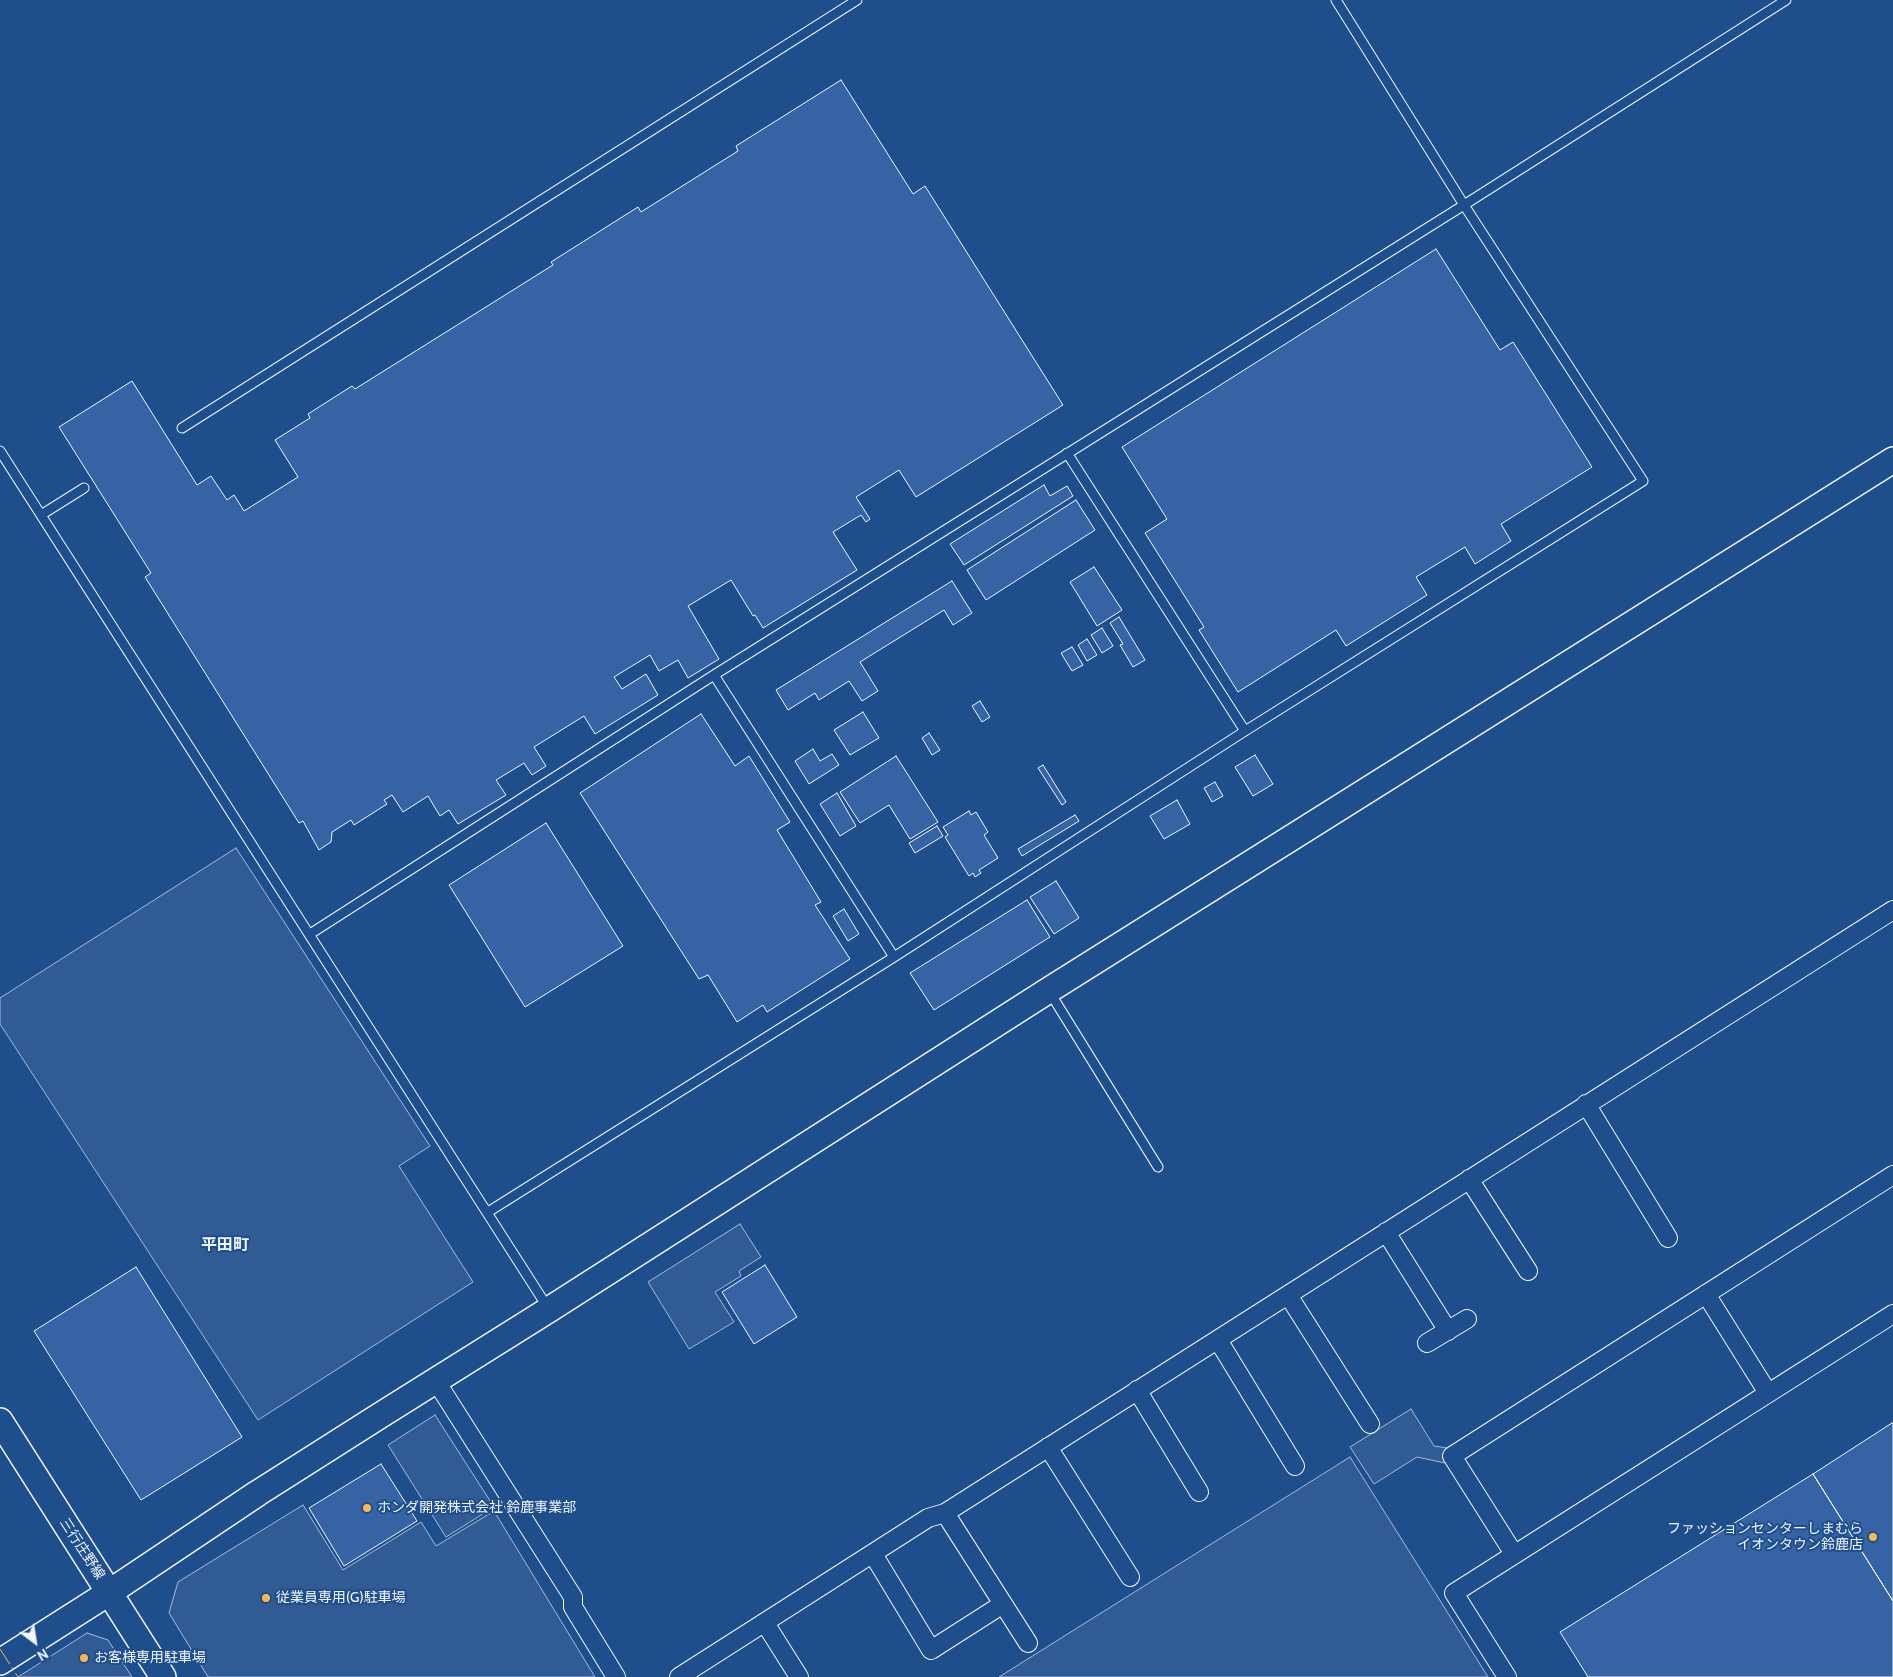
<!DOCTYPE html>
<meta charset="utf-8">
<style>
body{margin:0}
#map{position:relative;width:1893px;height:1677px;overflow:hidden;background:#1f4e8c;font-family:Cabin,sans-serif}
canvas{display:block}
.north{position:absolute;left:10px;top:1617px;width:50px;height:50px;-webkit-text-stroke:4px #1f4e8c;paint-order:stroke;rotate:149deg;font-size:14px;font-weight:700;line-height:20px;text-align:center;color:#f2f6ff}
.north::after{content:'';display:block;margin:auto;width:18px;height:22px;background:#f2f6ff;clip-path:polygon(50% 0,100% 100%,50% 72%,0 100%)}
</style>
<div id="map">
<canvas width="1893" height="1677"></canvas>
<div class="north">N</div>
</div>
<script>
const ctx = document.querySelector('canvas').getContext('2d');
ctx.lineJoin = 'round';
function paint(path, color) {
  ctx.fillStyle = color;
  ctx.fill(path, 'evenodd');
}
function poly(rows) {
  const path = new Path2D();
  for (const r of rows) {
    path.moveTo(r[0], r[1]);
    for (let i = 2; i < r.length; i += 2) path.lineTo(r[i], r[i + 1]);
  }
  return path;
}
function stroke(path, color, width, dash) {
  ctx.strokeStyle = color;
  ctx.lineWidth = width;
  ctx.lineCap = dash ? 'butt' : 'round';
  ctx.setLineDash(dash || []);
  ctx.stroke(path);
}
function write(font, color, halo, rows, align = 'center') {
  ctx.font = font + ' Cabin,"Noto Sans JP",sans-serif';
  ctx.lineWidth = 4;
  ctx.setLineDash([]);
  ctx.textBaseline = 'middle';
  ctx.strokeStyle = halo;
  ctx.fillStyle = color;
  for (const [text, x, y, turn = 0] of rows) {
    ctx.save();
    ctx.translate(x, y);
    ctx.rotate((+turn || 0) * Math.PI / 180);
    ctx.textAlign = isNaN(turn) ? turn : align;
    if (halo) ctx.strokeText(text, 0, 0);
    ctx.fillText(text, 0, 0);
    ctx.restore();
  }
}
const built = poly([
 [236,848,430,1146,399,1166,473,1282,258,1420,0,1024,0,998,236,848],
 [740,1224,761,1257,739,1271,741,1276,715,1292,734,1322,689,1349,648,1282,740,1224],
 [1411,1409,1434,1446,1447,1448,1445,1463,1417,1457,1374,1484,1350,1447,1411,1409],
 [435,1415,494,1507,446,1537,388,1445,435,1415],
 [1350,1457,1488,1677,999,1677,1350,1457],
 [303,1505,343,1570,421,1522,436,1546,494,1511,595,1677,208,1677,169,1613,178,1582,303,1505],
 [87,1633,108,1640,132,1677,18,1677,87,1633]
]);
const building = poly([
 [841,80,913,194,925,186,1063,405,916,497,899,470,856,497,870,519,866,522,861,515,833,532,857,570,763,628,755,615,753,616,731,580,688,606,719,659,688,678,678,660,659,671,650,655,614,677,622,689,646,674,658,695,595,734,584,716,534,747,546,766,532,775,524,763,496,780,506,795,458,824,449,810,440,816,428,796,403,812,392,795,384,800,387,804,354,825,351,820,332,832,331,842,319,850,303,821,299,823,145,577,151,573,59,427,132,381,197,485,211,476,227,500,234,495,244,511,298,477,275,440,310,418,308,414,352,386,355,389,553,265,551,262,638,207,641,212,738,151,736,146,841,80],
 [1436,249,1500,350,1513,342,1592,467,1501,524,1511,541,1475,564,1465,547,1416,577,1427,595,1346,646,1336,630,1238,692,1199,630,1204,627,1145,533,1167,519,1122,447,1436,249],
 [1044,485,1050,496,1067,486,1073,496,964,565,950,544,1044,485],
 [1076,500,1095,530,986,600,967,570,1076,500],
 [1094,567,1122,610,1097,626,1070,582,1094,567],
 [952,581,972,613,953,625,944,610,860,662,878,691,862,701,849,681,819,700,815,693,788,710,776,690,952,581],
 [1119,617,1145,660,1133,667,1120,645,1123,644,1110,623,1119,617],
 [1102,628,1113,646,1102,653,1091,635,1102,628],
 [1087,639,1097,655,1087,661,1078,645,1087,639],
 [1072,647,1083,665,1072,671,1061,653,1072,647],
 [980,701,990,717,982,722,972,706,980,701],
 [863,712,879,738,850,755,834,730,863,712],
 [701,714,735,766,749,756,790,822,777,830,821,902,815,905,850,959,767,1012,763,1005,737,1022,708,975,699,979,580,793,701,714],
 [929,733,940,750,932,755,922,738,929,733],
 [813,749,820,761,832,754,839,765,809,784,795,761,813,749],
 [1255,755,1273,784,1253,796,1235,767,1255,755],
 [896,756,938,822,910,839,889,805,860,823,840,792,896,756],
 [1043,765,1066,802,1062,805,1038,768,1043,765],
 [1215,782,1223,796,1212,802,1204,788,1215,782],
 [837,793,856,826,840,836,820,804,837,793],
 [1177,800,1190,824,1164,839,1150,816,1177,800],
 [969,811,971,815,976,812,988,832,984,835,998,858,979,870,981,873,975,877,973,873,969,876,945,837,948,835,943,827,969,811],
 [1075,815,1079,821,1022,856,1018,849,1075,815],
 [546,823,623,946,525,1007,449,885,546,823],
 [937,826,943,836,915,853,909,843,937,826],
 [1056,881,1079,918,1054,934,1030,897,1056,881],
 [1027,900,1050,937,934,1010,910,973,1027,900],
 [844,909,859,934,848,941,833,916,844,909],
 [765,1265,797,1317,754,1344,722,1292,765,1265],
 [136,1267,242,1437,141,1500,34,1331,136,1267],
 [1892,1423,1893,1424,1893,1601,1813,1474,1892,1423],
 [381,1464,417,1521,344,1566,309,1508,381,1464],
 [1813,1474,1893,1601,1893,1677,1588,1677,1560,1632,1813,1474]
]);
const lane = poly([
 [182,428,857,0],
 [0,451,548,1308],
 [1067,453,1245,731],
 [41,515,84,488],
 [714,675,894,957],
 [310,934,714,675,1464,205,1786,0],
 [1049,991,1158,1167],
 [488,1212,894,957,1245,731,1643,481,1464,205,1336,0]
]);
const street = poly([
 [1586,1104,1668,1238],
 [1469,1179,1528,1271],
 [1386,1232,1448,1331],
 [1706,1294,1768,1393],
 [1288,1295,1370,1424],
 [1218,1340,1295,1466],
 [1427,1343,1467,1319],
 [436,1381,573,1597,573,1607,616,1677],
 [1137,1390,1199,1492],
 [1048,1447,1130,1577],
 [945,1513,1028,1643],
 [873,1554,931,1650,1003,1604],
 [1514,1554,1452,1456,1893,1175],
 [765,1623,799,1677],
 [679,1677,928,1518,945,1513,1893,910],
 [1507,1677,1454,1593,1893,1314]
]);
const secondary = poly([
 [0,1421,163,1677],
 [0,1662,110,1592,258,1493,384,1413,550,1309,1049,990,1893,460]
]);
const power = poly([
 [0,1649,18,1677]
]);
const markers = [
 [367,1508,5,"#ffb74d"],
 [1873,1537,5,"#ffb74d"],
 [266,1598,5,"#ffb74d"],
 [84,1658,5,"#ffb74d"]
];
const poiNames = [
 ["ホンダ開発株式会社 鈴鹿事業部",377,1508],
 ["ファッションセンターしまむら",1863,1529,"right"],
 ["イオンタウン鈴鹿店",1863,1545,"right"],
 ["従業員専用(G)駐車場",276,1598],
 ["お客様専用駐車場",94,1658]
];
const streetNames = [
 ["三行庄野線",82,1549,57]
];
const quarterNames = [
 ["平田町",225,1245]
];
paint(built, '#305b95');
stroke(built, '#a8bbd7', 1);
paint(building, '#3563a3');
stroke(building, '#f2f6ff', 1);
stroke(lane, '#f2f6ff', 11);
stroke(street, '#f2f6ff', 20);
stroke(secondary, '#f2f6ff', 28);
stroke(lane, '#1f4e8c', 9);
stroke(street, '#1f4e8c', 18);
stroke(secondary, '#1f4e8c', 25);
stroke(power, '#ffb74d', 1, [18, 4, 2.5, 4]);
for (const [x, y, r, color] of markers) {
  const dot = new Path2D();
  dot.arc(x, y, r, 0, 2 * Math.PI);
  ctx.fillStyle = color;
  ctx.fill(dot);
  stroke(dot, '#1f4e8c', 2);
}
write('14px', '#f2f6ff', '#1f4e8c', poiNames, 'left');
write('14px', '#f2f6ff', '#1f4e8c', streetNames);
write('bold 16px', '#f2f6ff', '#1f4e8c', quarterNames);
</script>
